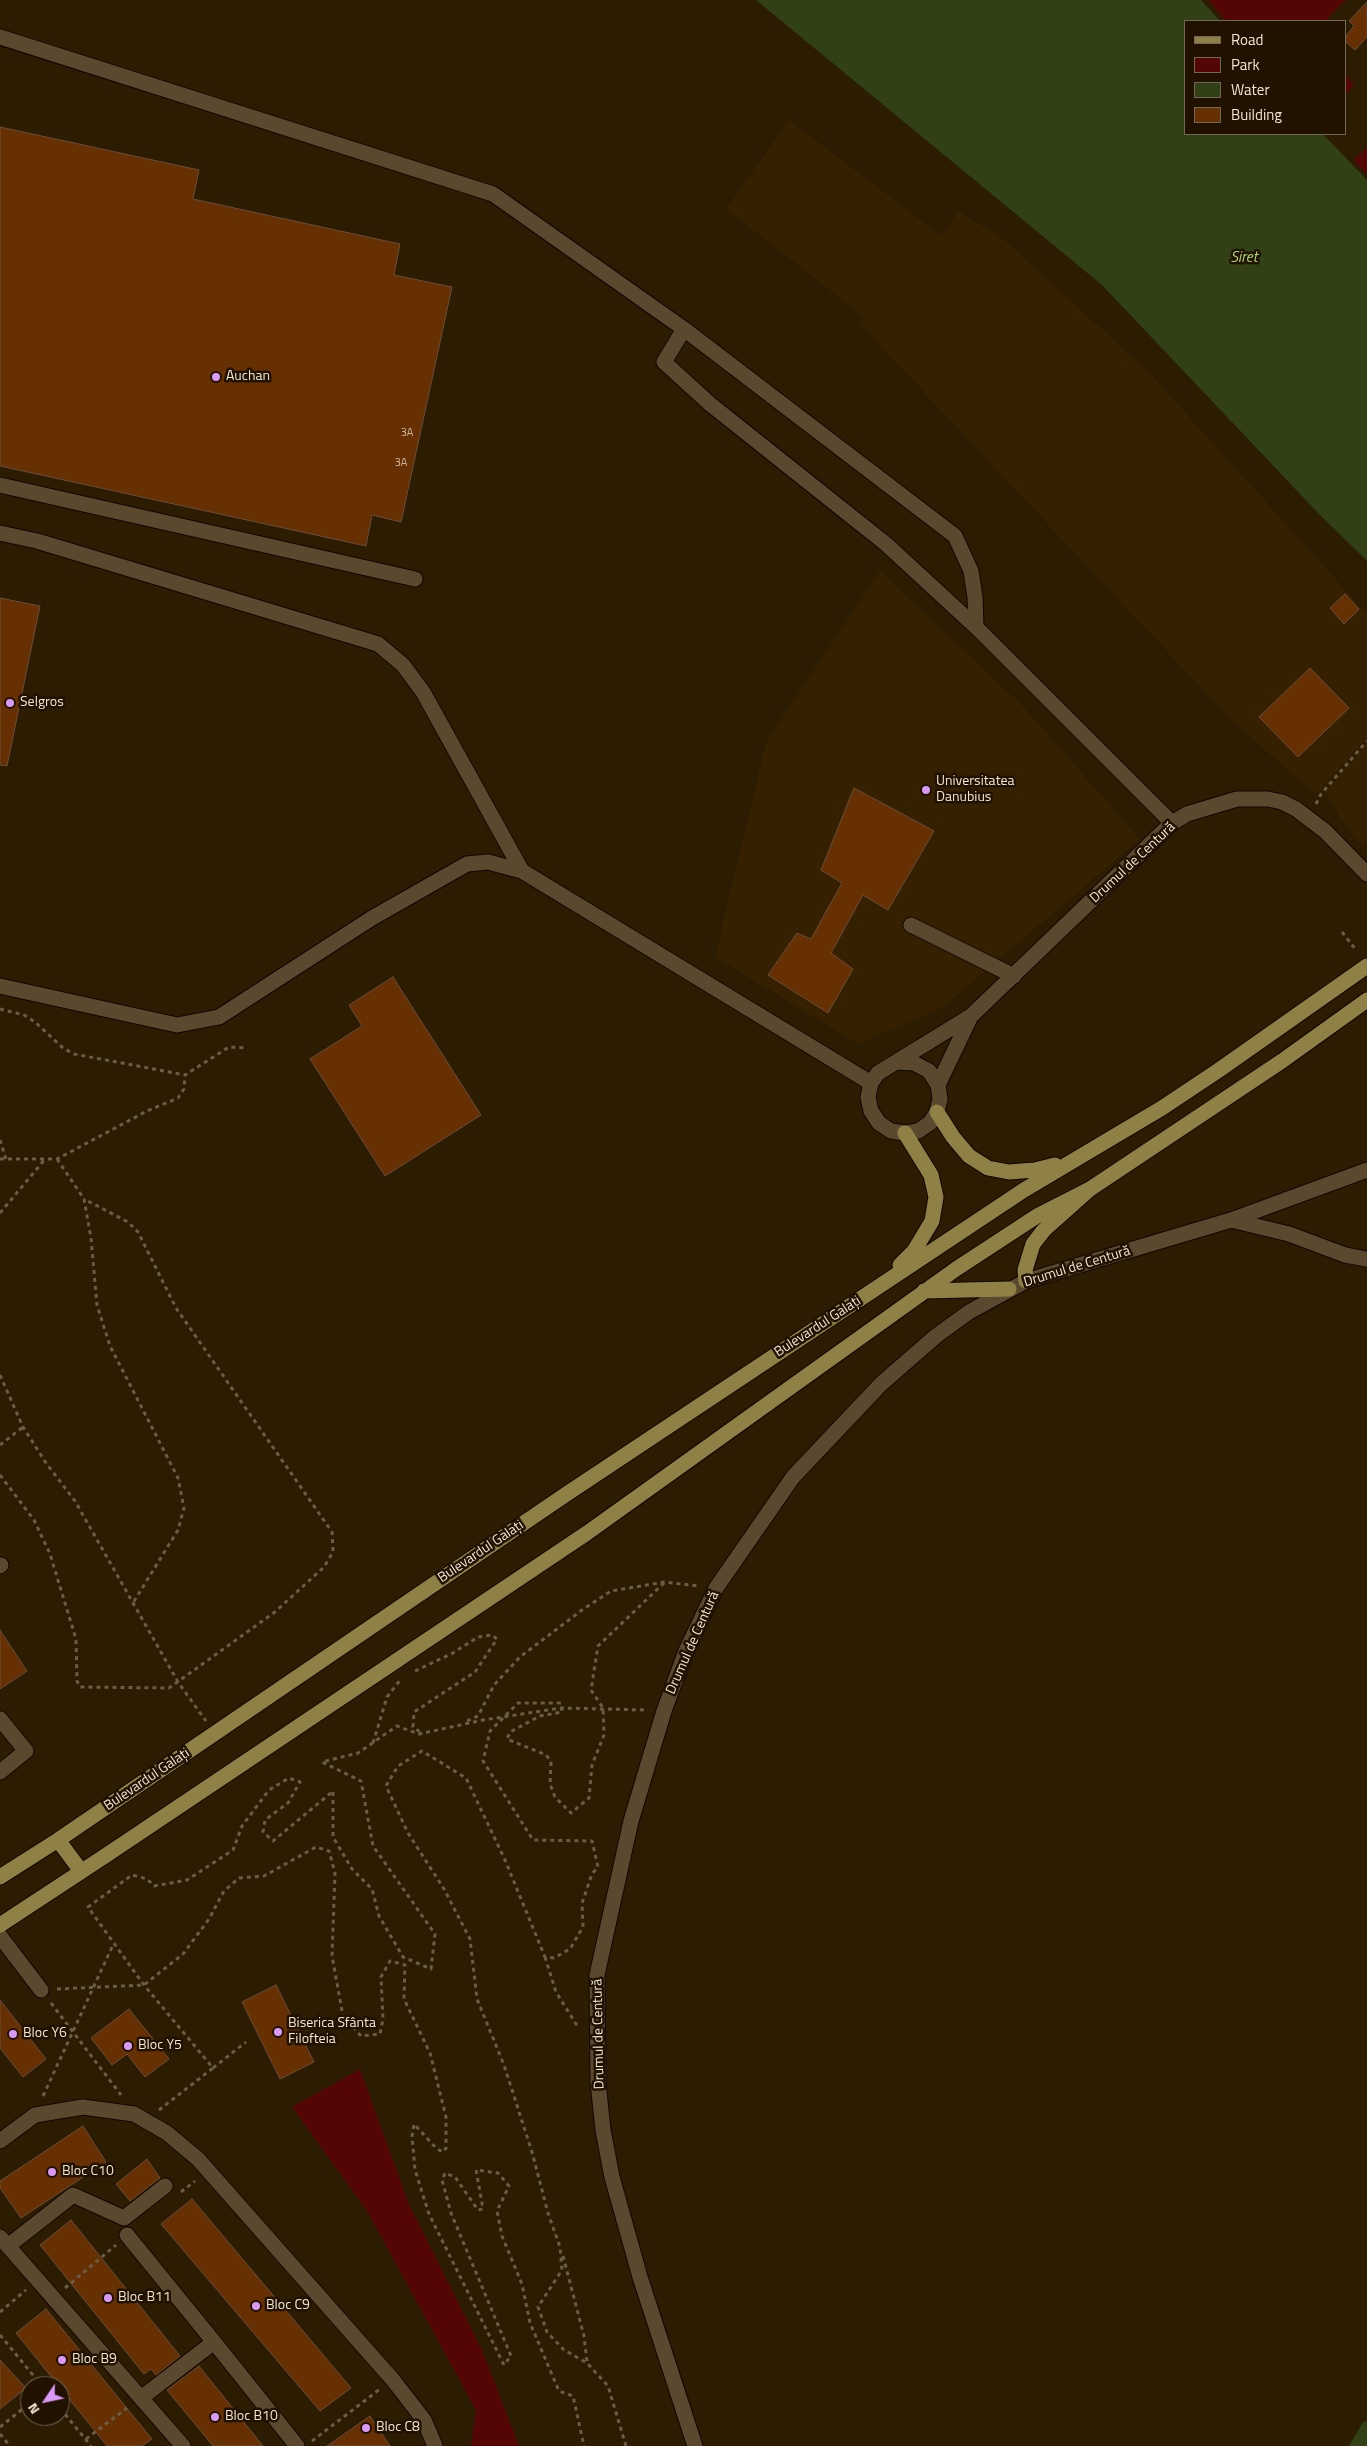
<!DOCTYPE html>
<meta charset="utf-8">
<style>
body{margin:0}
#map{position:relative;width:1367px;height:2446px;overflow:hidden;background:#2b1c02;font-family:"Titillium Web",sans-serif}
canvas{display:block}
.legend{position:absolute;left:1184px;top:20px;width:162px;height:115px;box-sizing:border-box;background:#211200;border:1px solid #736655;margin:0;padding:6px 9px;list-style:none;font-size:15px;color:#efe4d5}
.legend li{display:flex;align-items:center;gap:10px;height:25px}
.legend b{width:25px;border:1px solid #736655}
.north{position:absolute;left:20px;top:2376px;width:50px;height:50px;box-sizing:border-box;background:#211200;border:1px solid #736655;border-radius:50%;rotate:236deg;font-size:14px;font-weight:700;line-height:20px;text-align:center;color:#efe4d5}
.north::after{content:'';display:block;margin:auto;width:18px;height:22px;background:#d99af7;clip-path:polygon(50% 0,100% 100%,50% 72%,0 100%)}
</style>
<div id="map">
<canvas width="1367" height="2446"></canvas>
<ul class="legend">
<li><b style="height:6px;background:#8f8145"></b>Road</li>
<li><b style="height:14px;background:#540606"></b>Park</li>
<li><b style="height:14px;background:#314115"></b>Water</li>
<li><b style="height:14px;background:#663003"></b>Building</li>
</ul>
<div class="north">N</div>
</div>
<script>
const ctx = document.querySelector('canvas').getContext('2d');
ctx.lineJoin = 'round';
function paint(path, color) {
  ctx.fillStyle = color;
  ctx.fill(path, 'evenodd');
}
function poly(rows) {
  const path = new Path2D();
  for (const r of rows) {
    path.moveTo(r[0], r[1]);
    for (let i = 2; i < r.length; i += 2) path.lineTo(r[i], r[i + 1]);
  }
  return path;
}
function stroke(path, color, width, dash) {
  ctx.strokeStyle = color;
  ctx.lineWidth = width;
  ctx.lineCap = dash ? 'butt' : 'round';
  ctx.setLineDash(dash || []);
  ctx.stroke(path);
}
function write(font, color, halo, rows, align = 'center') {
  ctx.font = font + ' "Titillium Web",sans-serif';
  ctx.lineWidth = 5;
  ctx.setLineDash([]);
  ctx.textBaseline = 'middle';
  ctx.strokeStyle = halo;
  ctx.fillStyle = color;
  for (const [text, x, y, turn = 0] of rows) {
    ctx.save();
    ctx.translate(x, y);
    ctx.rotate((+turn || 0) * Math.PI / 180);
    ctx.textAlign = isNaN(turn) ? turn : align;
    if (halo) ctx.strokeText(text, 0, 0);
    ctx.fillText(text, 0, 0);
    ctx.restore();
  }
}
const built = poly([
 [789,120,942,236,958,211,1001,237,1149,372,1367,614,1367,737,1320,791,1315,794,1233,722,859,323,864,317,726,209],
 [880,571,1021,704,1140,839,942,1008,858,1044,715,957,766,742],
 [1367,744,1367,842,1363,845,1345,825,1325,792]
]);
const green = poly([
 [1208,0,1346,0,1332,13,1327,21,1226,21],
 [1346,75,1354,85,1346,94],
 [1367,148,1367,174,1355,162,1355,158],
 [360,2069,408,2202,483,2352,519,2446,471,2446,476,2410,367,2211,292,2107]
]);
const water = poly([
 [756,0,1201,0,1220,21,1186,21,1186,134,1323,134,1367,180,1367,561,1319,514,1102,285],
 [1367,2421,1367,2446,1349,2446,1363,2422]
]);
const building = poly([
 [1367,2,1367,37,1355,50,1346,42,1346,36,1354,26,1349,21,1367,2],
 [0,127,199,170,193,199,400,244,394,275,452,287,401,522,372,515,366,546,0,466,0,127],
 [1345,594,1359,609,1344,624,1330,608,1345,594],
 [0,598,40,606,7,766,0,765,0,598],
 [1310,668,1349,708,1298,757,1259,717,1310,668],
 [854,788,934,831,888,910,863,895,831,953,853,969,828,1013,768,975,797,933,811,939,842,883,821,870,854,788],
 [393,977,481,1115,385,1176,310,1059,362,1026,349,1005,393,977],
 [0,1630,27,1671,0,1689,0,1630],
 [276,1985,314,2062,280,2079,242,2002,276,1985],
 [0,2000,46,2059,23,2077,0,2048,0,2000],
 [129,2009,169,2059,145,2077,127,2054,112,2065,91,2038,129,2009],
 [83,2126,106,2162,21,2218,0,2188,0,2181,83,2126],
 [147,2159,160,2178,130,2201,116,2184,147,2159],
 [192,2199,351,2388,320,2411,161,2224,192,2199],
 [71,2220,180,2356,156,2375,151,2369,144,2374,40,2245,71,2220],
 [46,2309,152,2439,142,2446,107,2446,16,2333,46,2309],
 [0,2360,26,2388,0,2409,0,2360],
 [199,2366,263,2446,213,2446,167,2390,199,2366],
 [370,2416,390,2446,327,2446,370,2416]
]);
const path = poly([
 [1316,804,1321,794,1367,741],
 [1342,932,1356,950],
 [0,1009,24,1015,35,1022,63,1048,74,1054,185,1075,229,1047,247,1048],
 [0,1140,6,1159],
 [0,1159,57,1159,147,1111,178,1098,184,1089,185,1075],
 [57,1159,84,1199,91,1238,97,1305,110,1346,178,1478,184,1508,178,1530,133,1603],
 [0,1213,46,1158],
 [0,1375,23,1427,46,1463,75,1501,178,1682,206,1721],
 [0,1445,23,1427],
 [0,1475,34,1520,50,1554,76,1639,77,1681,80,1687,169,1688,275,1612,324,1567,333,1552,332,1532,176,1308,138,1232,128,1222,84,1199],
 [415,1671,453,1653,478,1637,492,1635,497,1639,475,1672,414,1712,413,1727,420,1732],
 [467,1721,478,1716,494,1685,520,1657,582,1610,611,1591,665,1582,698,1586],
 [373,1743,387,1697,401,1679],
 [333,1792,333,1837,352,1869,372,1889,379,1916,403,1957,431,1969,435,1934,373,1846,361,1781,322,1762,358,1753,397,1726,419,1734,483,1720,561,1708,648,1710],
 [545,1957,556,1992,576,2024,581,2026],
 [57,1989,144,1985,183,1954,209,1919,224,1891,239,1878,264,1876,316,1847,329,1851,335,1873,332,1956,343,2016,361,2036,380,2034,383,2019,381,1977,390,1961,405,1965,404,1999,430,2053,446,2117,446,2148,443,2152,437,2149,414,2124,412,2136,415,2170,429,2214,504,2365,511,2356,451,2213,442,2180,445,2173,455,2177,478,2210,483,2209,476,2170,498,2173,509,2186,497,2211,502,2236,522,2284,530,2323,559,2391,573,2396,584,2446],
 [51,2003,121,2095],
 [213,2068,246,2042],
 [43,2096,113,1945],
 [159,2110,213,2068,144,1985,88,1907,132,1875,147,1879,154,1886,187,1880,233,1850,242,1826,269,1790,289,1778,300,1782,288,1803,265,1820,263,1832,273,1841,332,1792],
 [181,2192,195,2181],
 [563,2256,584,2336,587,2362],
 [65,2288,116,2245],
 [0,2312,26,2290],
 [0,2335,42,2386],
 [60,2408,91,2446],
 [0,2427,30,2403],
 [0,2434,10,2446],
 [86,2439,127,2408],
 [312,2441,380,2389],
 [626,2446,608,2386,587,2363,564,2350,547,2332,538,2307,562,2270,560,2247,548,2213,532,2152,504,2065,477,1999,470,1939,444,1889,408,1833,386,1786,398,1766,422,1751,466,1778,505,1860,545,1957,554,1958,570,1949,583,1927,582,1903,592,1874,598,1867,592,1841,533,1840,483,1761,490,1731,518,1703,561,1703,562,1712,540,1716,510,1732,507,1739,546,1755,551,1762,550,1784,555,1797,571,1813,589,1798,592,1765,604,1735,603,1708,591,1690,598,1646,665,1582]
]);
const minor = poly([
 [0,37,493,194,684,329],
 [0,485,415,579],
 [0,533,37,541,378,644,403,665,423,692,522,871],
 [976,627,975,597,971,571,955,536,684,329,664,362,710,404,886,544,976,627,1172,823],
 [911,925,1014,976],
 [0,986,177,1025,219,1017,372,918,467,864,488,862,522,871,871,1083],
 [898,1062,914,1063,929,1071,938,1085,940,1099,937,1112,930,1123,918,1131,905,1133,891,1131,879,1123,871,1111,868,1097,871,1083,878,1073,971,1016,1172,823,1187,814,1237,799,1268,799,1282,802,1296,809,1325,831,1367,874],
 [938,1085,971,1016],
 [1231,1220,1289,1234,1345,1255,1367,1259],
 [0,1566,1,1565],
 [0,1719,26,1751,0,1772],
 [0,1936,41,1990],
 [0,2141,35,2115,83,2107,134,2114,167,2133,198,2159,393,2380,424,2420,435,2446],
 [127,2235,214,2342],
 [0,2237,183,2446],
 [8,2246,73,2195,124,2218,165,2186],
 [141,2398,214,2342,297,2446],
 [695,2446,640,2277,612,2177,603,2130,598,2082,597,1975,631,1821,664,1711,686,1651,716,1588,793,1477,881,1384,936,1336,969,1312,1026,1281,1231,1220,1367,1170]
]);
const major = poly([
 [937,1112,953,1137,969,1156,988,1168,1009,1172,1035,1170,1055,1165],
 [900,1265,914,1251,932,1221,936,1197,931,1175,905,1133],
 [1026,1281,1025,1270,1033,1244,1044,1230,1090,1189,1282,1061,1367,1000],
 [924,1291,1009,1289],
 [58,1840,81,1871],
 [0,1877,58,1840,565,1495,1024,1190,1162,1108,1219,1070,1367,966],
 [0,1925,105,1856,587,1533,956,1269,1037,1216,1090,1189]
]);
const markers = [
 [216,377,5,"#d99af7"],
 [10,703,5,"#d99af7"],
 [926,790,5,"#d99af7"],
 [278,2032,5,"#d99af7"],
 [13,2034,5,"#d99af7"],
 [128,2046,5,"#d99af7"],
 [52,2172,5,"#d99af7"],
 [108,2298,5,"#d99af7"],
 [256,2306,5,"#d99af7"],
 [62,2360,5,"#d99af7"],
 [215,2417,5,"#d99af7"],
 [366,2428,5,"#d99af7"]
];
const numberNames = [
 ["3A",407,433],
 ["3A",401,463]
];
const poiNames = [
 ["Auchan",226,377],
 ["Selgros",20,703],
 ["Universitatea",936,782],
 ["Danubius",936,798],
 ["Biserica Sfânta",288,2024],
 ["Filofteia",288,2040],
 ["Bloc Y6",23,2034],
 ["Bloc Y5",138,2046],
 ["Bloc C10",62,2172],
 ["Bloc B11",118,2298],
 ["Bloc C9",266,2306],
 ["Bloc B9",72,2360],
 ["Bloc B10",225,2417],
 ["Bloc C8",376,2428]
];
const streetNames = [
 ["Drumul de Centură",1133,863,-43],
 ["Drumul de Centură",1077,1267,-17],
 ["Bulevardul Galați",818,1327,-33],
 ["Bulevardul Galați",481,1552,-34],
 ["Drumul de Centură",693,1643,-66],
 ["Bulevardul Galați",147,1780,-34],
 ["Drumul de Centură",599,2034,-91]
];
const waterNames = [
 ["Siret",1244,258]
];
paint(built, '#352100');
paint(green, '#540606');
paint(water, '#314115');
paint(building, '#663003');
stroke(building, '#6a4d3c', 1);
stroke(minor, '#130600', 17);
stroke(major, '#130600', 17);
stroke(path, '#6b5d46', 3, [4, 4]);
stroke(minor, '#5b492f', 15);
stroke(major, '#8f8145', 15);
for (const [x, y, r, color] of markers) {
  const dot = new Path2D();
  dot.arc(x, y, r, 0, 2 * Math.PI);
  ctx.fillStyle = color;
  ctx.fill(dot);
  stroke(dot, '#211200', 2);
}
write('11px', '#cdb7a0', null, numberNames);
write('14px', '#efe4d5', '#211200', poiNames, 'left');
write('14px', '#efe4d5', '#211200', streetNames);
write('italic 15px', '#b0d96a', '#211200', waterNames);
</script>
